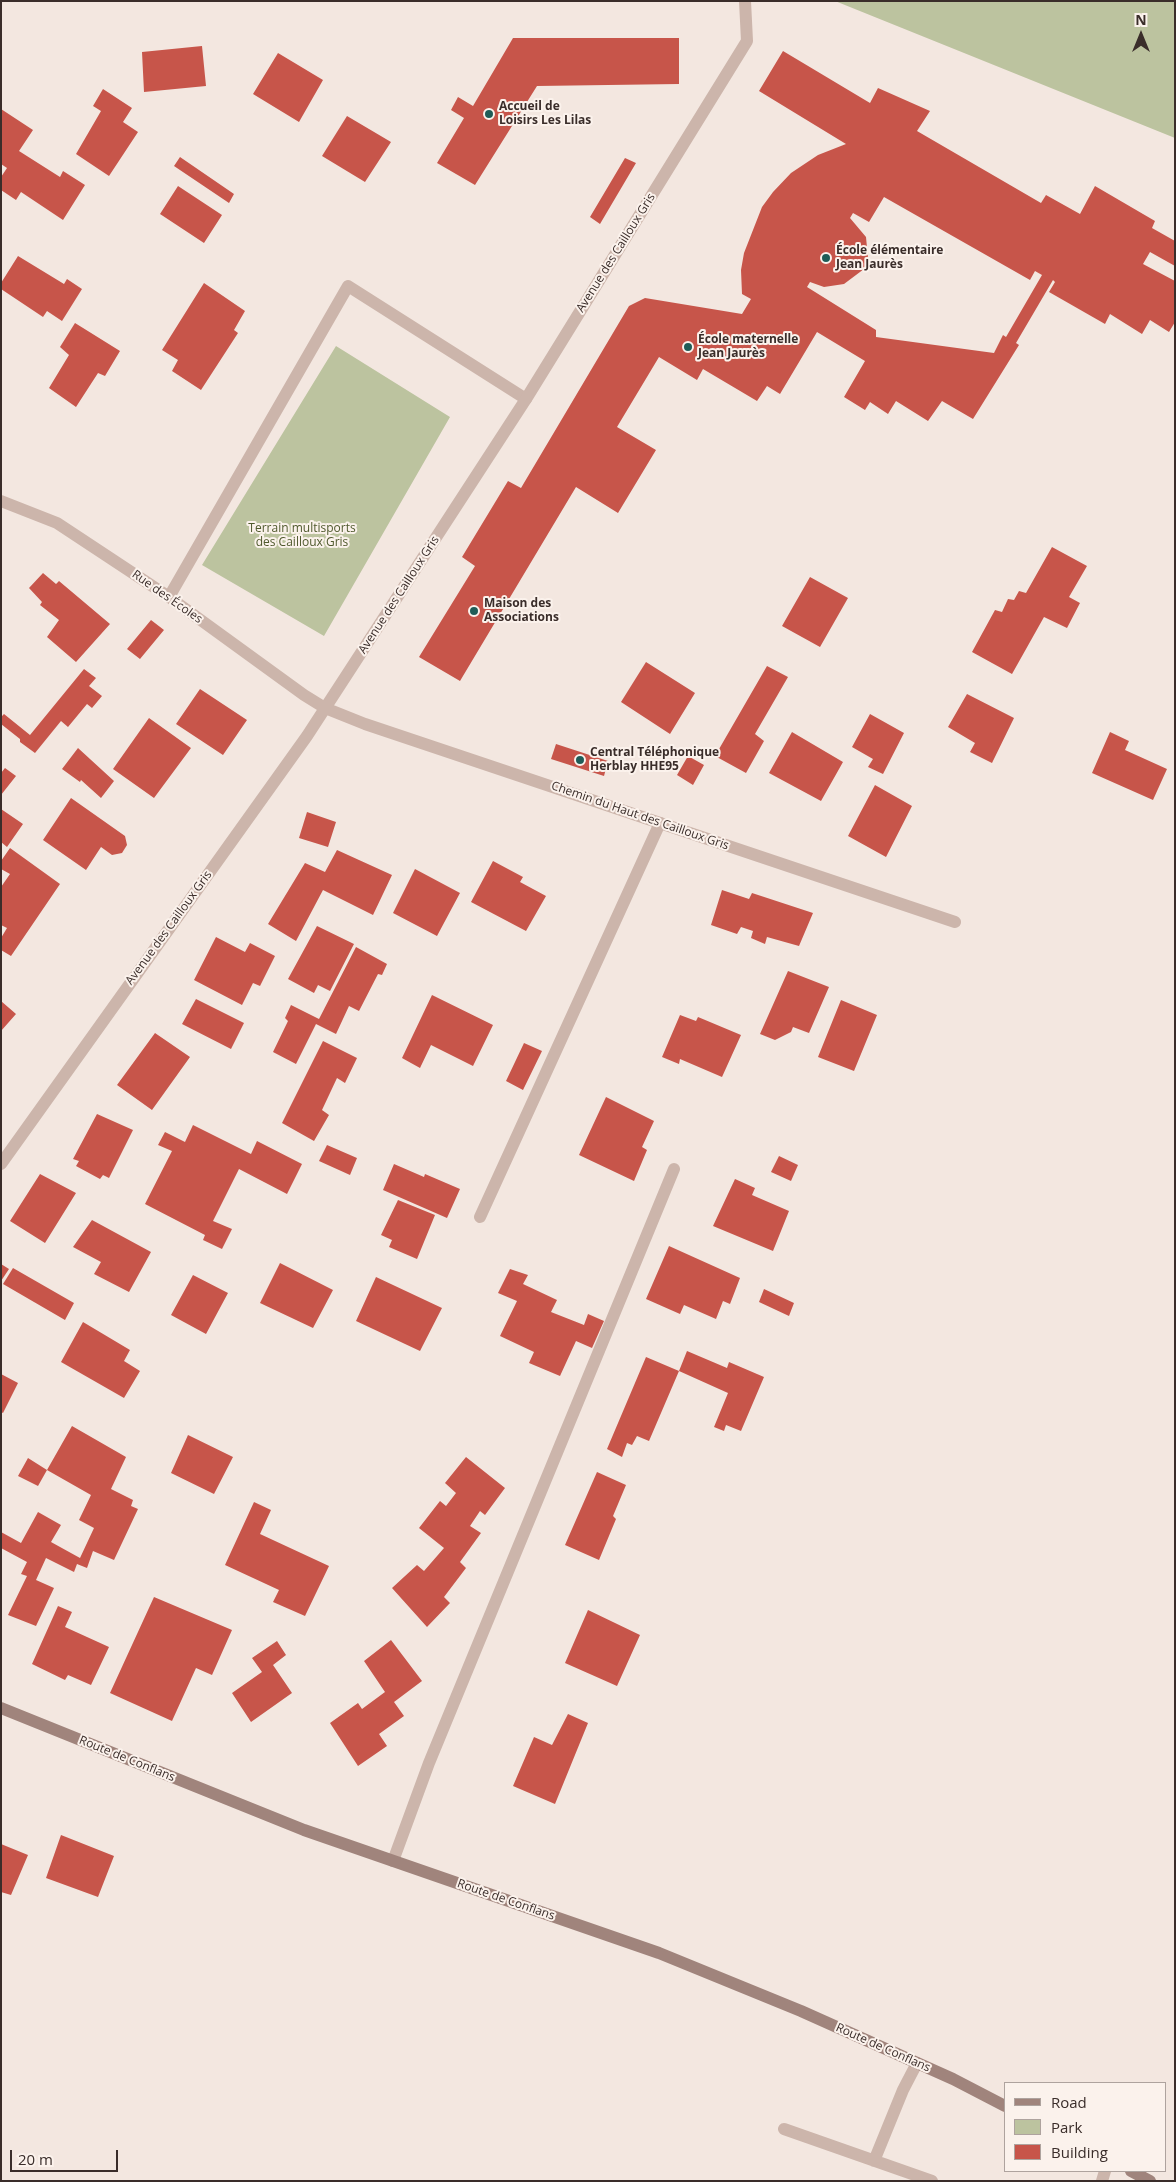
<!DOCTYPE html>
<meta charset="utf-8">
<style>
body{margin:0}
#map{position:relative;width:1176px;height:2182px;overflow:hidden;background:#f3e7e0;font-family:"Open Sans",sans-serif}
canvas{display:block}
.frame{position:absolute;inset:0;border:2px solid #3a2d2a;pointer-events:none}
.legend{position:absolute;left:1004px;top:2082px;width:162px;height:90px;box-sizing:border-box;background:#fbf2ec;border:1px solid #aea39e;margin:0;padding:6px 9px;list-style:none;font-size:15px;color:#3a2d2a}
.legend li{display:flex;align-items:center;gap:10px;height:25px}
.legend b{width:25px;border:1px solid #aea39e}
.north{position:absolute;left:1116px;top:10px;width:50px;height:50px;-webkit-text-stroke:4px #fbf2ec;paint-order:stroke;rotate:0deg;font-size:14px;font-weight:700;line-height:20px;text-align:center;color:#3a2d2a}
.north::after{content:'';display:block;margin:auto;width:18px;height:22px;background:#3a2d2a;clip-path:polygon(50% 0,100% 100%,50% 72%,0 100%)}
.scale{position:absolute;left:10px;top:2150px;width:108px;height:22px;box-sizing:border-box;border:2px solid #3a2d2a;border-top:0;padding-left:6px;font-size:15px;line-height:18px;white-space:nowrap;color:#3a2d2a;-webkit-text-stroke:4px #fbf2ec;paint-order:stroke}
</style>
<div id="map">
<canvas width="1176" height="2182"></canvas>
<div class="frame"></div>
<ul class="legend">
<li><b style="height:6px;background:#a0847c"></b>Road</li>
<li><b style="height:14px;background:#bcc39f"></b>Park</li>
<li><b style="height:14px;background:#c7554a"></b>Building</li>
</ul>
<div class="north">N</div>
<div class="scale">20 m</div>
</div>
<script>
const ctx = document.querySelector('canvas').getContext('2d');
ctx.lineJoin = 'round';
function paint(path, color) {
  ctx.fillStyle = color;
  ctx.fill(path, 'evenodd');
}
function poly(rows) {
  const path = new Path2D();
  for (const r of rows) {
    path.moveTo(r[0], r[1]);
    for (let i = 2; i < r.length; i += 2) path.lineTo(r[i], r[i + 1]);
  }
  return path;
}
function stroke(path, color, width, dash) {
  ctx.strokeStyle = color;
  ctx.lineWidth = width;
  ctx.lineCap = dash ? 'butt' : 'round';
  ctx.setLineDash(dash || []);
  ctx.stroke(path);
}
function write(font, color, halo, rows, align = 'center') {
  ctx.font = font + ' "Open Sans",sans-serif';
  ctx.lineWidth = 4;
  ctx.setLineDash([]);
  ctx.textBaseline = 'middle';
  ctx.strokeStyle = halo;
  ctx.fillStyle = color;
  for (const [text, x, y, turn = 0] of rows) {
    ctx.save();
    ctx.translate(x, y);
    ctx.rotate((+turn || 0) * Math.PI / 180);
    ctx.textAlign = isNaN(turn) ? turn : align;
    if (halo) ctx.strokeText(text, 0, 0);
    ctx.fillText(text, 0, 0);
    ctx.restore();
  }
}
const green = poly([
 [835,1,1175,1,1175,138],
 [336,346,450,417,324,636,202,565]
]);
const building = poly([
 [513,38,679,38,679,84,537,86,475,185,437,163,464,118,451,110,458,97,473,106],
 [202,46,206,86,144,92,142,52],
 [783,51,870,103,878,88,930,111,917,131,1041,203,1046,195,1080,214,1095,186,1155,221,1152,228,1175,241,1175,266,1150,252,1143,264,1175,281,1175,322,1169,332,1150,320,1142,334,1110,314,1105,324,1049,292,1055,282,1053,280,1016,343,1019,345,973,419,942,401,928,421,896,401,888,414,870,402,865,410,844,397,865,361,817,332,780,394,767,386,757,401,703,369,697,380,659,357,617,427,656,450,618,513,576,487,460,681,419,657,475,566,462,557,508,481,521,488,629,306,645,298,742,314,751,299,742,294,741,270,744,253,762,207,773,192,791,173,818,155,846,144,759,91],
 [884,197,1030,280,1035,271,1042,275,1006,337,1003,335,994,353,876,337,876,330,807,287,810,282,824,287,844,284,864,269,868,258,866,237,850,218,853,213,869,222],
 [278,53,323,80,299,122,253,94],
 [103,89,132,108,123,122,138,132,109,176,76,154,101,111,93,106],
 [1,109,33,130,19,151,60,177,63,171,85,185,63,220,21,192,16,200,1,190,1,177,7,168,1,164],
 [347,116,391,142,365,182,322,156],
 [180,157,234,194,229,203,174,166],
 [625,158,636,163,600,224,590,217],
 [178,186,222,215,204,243,160,214],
 [18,256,64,284,67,279,82,289,62,321,47,311,43,317,1,289,1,283],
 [204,283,245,311,234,330,238,333,201,390,172,371,178,360,162,350],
 [75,323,120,351,105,376,98,373,76,407,49,388,69,355,60,347],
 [1052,547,1087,566,1069,597,1080,603,1067,628,1044,617,1012,674,972,652,995,610,1002,612,1008,599,1014,600,1019,591,1026,593],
 [43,573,56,584,59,581,110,624,76,662,47,637,59,620,40,605,42,602,29,588],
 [810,577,848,598,820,647,782,626],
 [151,620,164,630,140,659,127,649],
 [646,662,695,693,670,734,621,702],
 [767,666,788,677,755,734,764,741,746,773,715,756],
 [84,669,96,678,89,686,102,696,92,708,87,704,68,727,61,721,35,753,20,742,20,739,1,724,1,717,4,714,30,735],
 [200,689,247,720,223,755,176,724],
 [967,694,1014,718,992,763,970,752,975,743,948,727],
 [870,714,904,733,883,774,868,767,873,759,852,747],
 [149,718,191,748,154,798,113,769],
 [792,732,843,762,821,801,769,773],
 [1110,732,1129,741,1125,750,1167,769,1153,800,1092,773],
 [556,744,608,761,604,776,551,759],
 [78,748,114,781,101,798,81,780,80,782,62,769],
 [688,756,704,765,693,785,677,775],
 [5,768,16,776,1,795,1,773],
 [875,785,912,806,886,857,848,836],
 [71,798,125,836,127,845,122,853,112,855,101,847,86,870,43,840],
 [1,809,23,824,7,847,1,842],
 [307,812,336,822,328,847,299,838],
 [10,848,60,884,11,956,1,950,1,938,7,928,1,925,1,887,10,874,1,869,1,861],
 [337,850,392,875,373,915,323,890,296,941,268,924,305,863,325,872],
 [493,861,523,877,520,882,546,896,526,931,471,902],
 [415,869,460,893,437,936,393,913],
 [722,890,749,899,752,893,813,913,799,946,767,937,765,944,751,938,753,931,741,927,737,934,711,925],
 [317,926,354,944,330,991,318,985,314,993,288,979],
 [216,937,245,952,250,943,275,956,260,986,253,983,242,1005,194,980],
 [356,947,387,964,382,975,378,974,359,1011,349,1006,336,1034,316,1024,296,1064,273,1052,288,1021,285,1018,291,1005,319,1019],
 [788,971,829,987,809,1033,793,1027,791,1032,775,1040,760,1034],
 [432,995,493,1025,473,1066,431,1045,420,1068,402,1058],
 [196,999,244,1023,231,1049,182,1024],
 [841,1000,877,1015,854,1071,818,1057],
 [1,1001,16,1014,1,1031],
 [680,1015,696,1021,698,1017,741,1035,722,1077,680,1059,679,1064,662,1057],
 [155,1033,190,1057,152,1110,117,1085],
 [323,1041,357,1058,345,1083,337,1078,322,1110,329,1115,314,1141,282,1123],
 [524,1043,542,1051,523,1090,506,1081],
 [606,1097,654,1121,642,1147,647,1150,634,1181,579,1155],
 [97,1114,133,1130,109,1178,103,1175,100,1179,76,1166,79,1161,73,1159],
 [193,1125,251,1154,257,1141,302,1164,287,1194,239,1169,213,1221,232,1229,222,1249,203,1240,205,1235,145,1204,172,1151,158,1145,165,1132,185,1142],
 [327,1145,357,1158,350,1175,319,1161],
 [779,1156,798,1165,791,1181,771,1172],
 [394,1164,424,1177,425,1174,460,1189,447,1218,383,1190],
 [40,1174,76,1193,45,1243,10,1221],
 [735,1179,755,1188,752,1195,789,1211,773,1251,713,1226],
 [398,1200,435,1215,417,1259,389,1247,392,1240,381,1235],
 [92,1220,151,1252,129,1292,94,1274,101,1262,73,1247],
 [669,1246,740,1278,730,1304,723,1301,716,1319,684,1305,680,1314,646,1299],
 [280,1263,333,1290,313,1328,260,1303],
 [1,1264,9,1269,1,1281],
 [13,1268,74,1303,65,1320,3,1284],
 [510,1269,528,1275,523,1284,557,1300,551,1312,584,1325,588,1314,604,1321,592,1348,576,1341,560,1376,529,1363,534,1352,500,1336,517,1301,498,1293],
 [193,1275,228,1293,206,1334,171,1315],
 [376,1277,442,1308,420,1351,356,1321],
 [764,1289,794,1303,789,1316,759,1302],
 [83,1322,130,1350,124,1361,140,1371,124,1398,61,1362],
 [687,1351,727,1368,729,1362,764,1377,741,1431,726,1425,724,1431,714,1427,728,1393,679,1371],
 [646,1357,679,1371,649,1441,637,1436,632,1445,627,1443,622,1457,607,1449],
 [1,1374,18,1383,3,1413,1,1412],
 [72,1426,126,1457,111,1489,133,1500,131,1506,138,1509,114,1560,93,1551,87,1568,77,1564,74,1572,46,1558,36,1580,54,1588,36,1626,8,1615,27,1576,21,1574,27,1562,1,1548,1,1532,21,1543,38,1512,61,1525,51,1542,80,1558,94,1528,79,1520,91,1495,47,1470],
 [188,1435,233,1457,214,1494,171,1473],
 [466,1457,505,1488,485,1515,480,1511,470,1526,481,1533,460,1562,466,1568,444,1597,450,1603,427,1627,392,1588,417,1565,424,1571,444,1548,419,1528,440,1501,446,1506,456,1493,445,1483],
 [28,1458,47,1470,38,1486,18,1476],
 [597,1472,626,1485,613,1516,616,1519,599,1560,565,1545],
 [254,1502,271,1510,260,1534,329,1566,305,1616,273,1602,279,1590,225,1565],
 [154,1597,232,1630,212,1675,196,1668,172,1721,110,1693],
 [58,1606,72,1612,65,1627,109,1647,91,1685,68,1675,65,1680,32,1664],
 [588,1610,640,1635,617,1686,565,1663],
 [391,1640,422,1681,394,1702,404,1716,379,1734,387,1746,358,1766,330,1723,358,1703,362,1709,385,1692,364,1661],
 [277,1641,286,1655,273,1665,292,1693,251,1722,232,1693,262,1672,252,1658],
 [568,1714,588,1723,555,1804,513,1786,534,1737,552,1745],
 [61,1835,114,1856,98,1897,46,1878],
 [1,1844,28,1855,11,1895,1,1892]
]);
const lane = poly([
 [169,597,348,286,526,399],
 [480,1217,660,823],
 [393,1861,429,1763,674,1169],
 [784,2129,932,2181],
 [874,2161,903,2090,917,2063],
 [1102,2181,1105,2171]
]);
const street = poly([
 [1,501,57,523,169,597,304,695,325,708,365,724,955,922],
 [1,1164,307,736,526,399,747,41,745,1]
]);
const secondary = poly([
 [1,1708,304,1830,659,1953,801,2011,953,2079,1005,2106],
 [1131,2171,1150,2181]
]);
const markers = [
 [489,114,5,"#1f5c57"],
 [826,258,5,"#1f5c57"],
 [688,347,5,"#1f5c57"],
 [474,611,5,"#1f5c57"],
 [580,760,5,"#1f5c57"]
];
const poiNames = [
 ["Accueil de",499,107],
 ["Loisirs Les Lilas",499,121],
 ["École élémentaire",836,251],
 ["Jean Jaurès",836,265],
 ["École maternelle",698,340],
 ["Jean Jaurès",698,354],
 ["Maison des",484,604],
 ["Associations",484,618],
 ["Central Téléphonique",590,753],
 ["Herblay HHE95",590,767]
];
const streetNames = [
 ["Avenue des Cailloux Gris",616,253,-58],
 ["Avenue des Cailloux Gris",399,595,-57],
 ["Rue des Écoles",167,597,35],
 ["Chemin du Haut des Cailloux Gris",640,816,19],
 ["Avenue des Cailloux Gris",169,928,-54],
 ["Route de Conflans",127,1759,22],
 ["Route de Conflans",506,1900,19],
 ["Route de Conflans",883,2048,24]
];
const parkNames = [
 ["Terrain multisports",302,529],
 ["des Cailloux Gris",302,543]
];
paint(green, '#bcc39f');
paint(building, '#c7554a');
stroke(lane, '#ccb5ab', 12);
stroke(street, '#ccb5ab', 12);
stroke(secondary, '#a0847c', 12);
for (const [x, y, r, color] of markers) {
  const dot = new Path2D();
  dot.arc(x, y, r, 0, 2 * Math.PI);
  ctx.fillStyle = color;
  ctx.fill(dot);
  stroke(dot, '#fbf2ec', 2);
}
write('bold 12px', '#3a2d2a', '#fbf2ec', poiNames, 'left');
write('12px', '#3a2d2a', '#fbf2ec', streetNames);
write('12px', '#4f592d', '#fbf2ec', parkNames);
</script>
